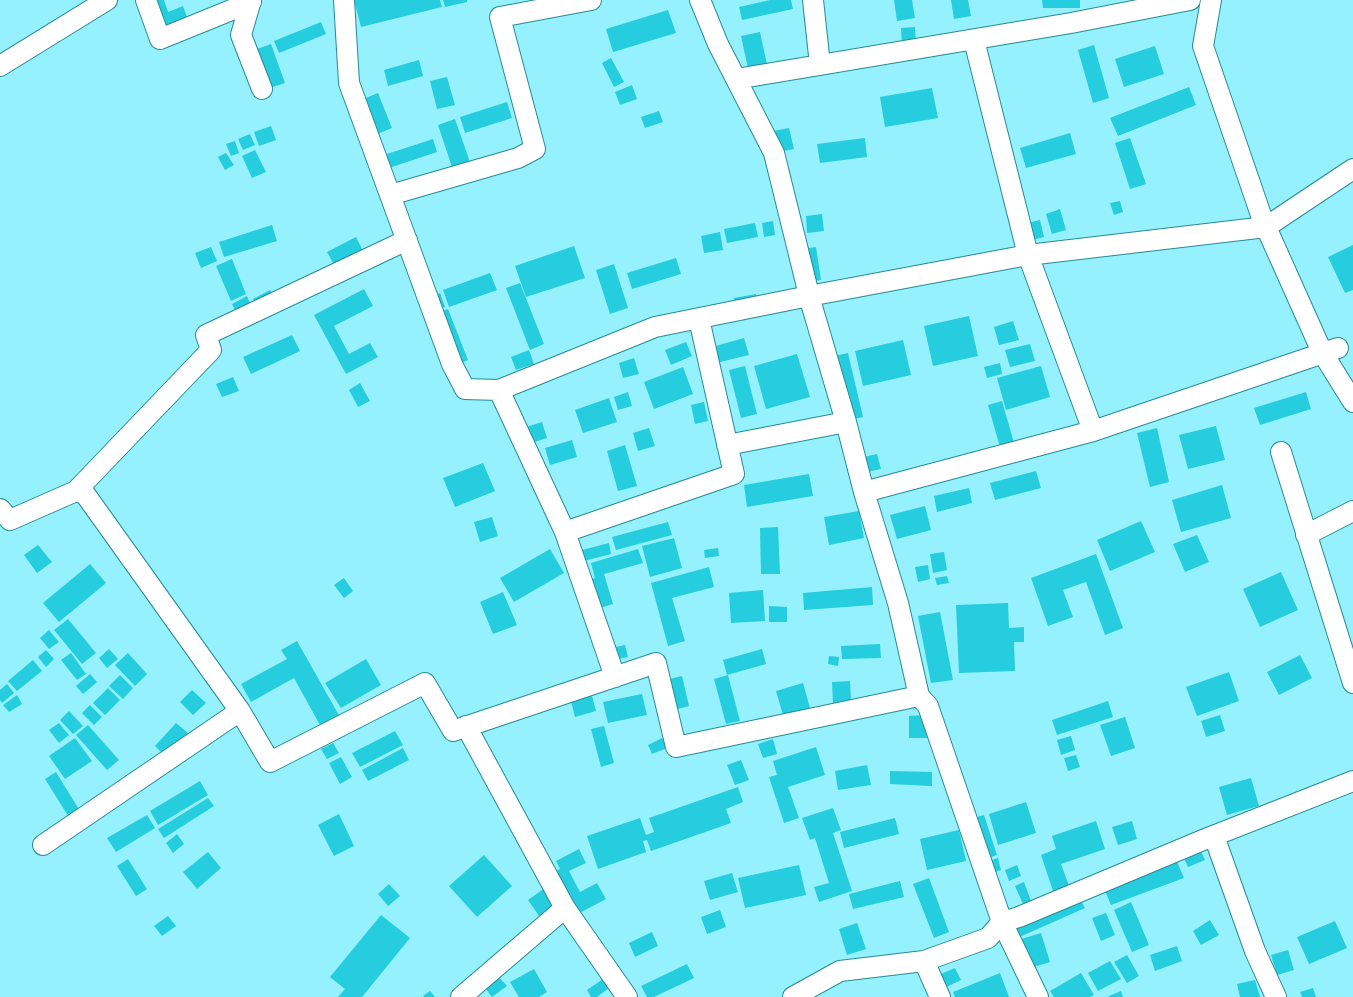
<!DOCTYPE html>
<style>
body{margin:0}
canvas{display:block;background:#94f1fd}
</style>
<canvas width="1353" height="997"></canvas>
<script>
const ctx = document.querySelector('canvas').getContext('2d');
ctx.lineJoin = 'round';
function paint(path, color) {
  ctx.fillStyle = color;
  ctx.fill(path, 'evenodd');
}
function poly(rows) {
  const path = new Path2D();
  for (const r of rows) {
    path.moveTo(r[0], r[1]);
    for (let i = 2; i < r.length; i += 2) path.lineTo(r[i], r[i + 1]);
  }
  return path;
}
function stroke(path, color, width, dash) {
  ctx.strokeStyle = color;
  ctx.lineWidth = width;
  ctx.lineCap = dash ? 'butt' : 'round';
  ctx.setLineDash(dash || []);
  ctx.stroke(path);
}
const building = poly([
 [151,0,164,0,168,12,183,6,187,17,161,27],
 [354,0,440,0,442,7,361,27],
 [443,0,467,0,467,2,445,7],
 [770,0,791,0,793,9,742,20,739,7],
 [894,0,912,0,915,18,897,21],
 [951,0,968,0,971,16,954,19],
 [1042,0,1080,0,1080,8,1043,8],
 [668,10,676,33,613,52,606,29],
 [321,22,326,34,279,53,274,41],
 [915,27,916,46,902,47,901,28],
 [760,32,768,69,749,73,741,36],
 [271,44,285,83,270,88,257,49],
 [1094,45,1109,98,1093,103,1078,50],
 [1155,46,1164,74,1124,87,1115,59],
 [611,58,624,82,614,87,602,63],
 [419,60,423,76,388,86,384,70],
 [447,77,455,105,437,109,430,81],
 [632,85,637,99,620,105,615,92],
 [1189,87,1196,105,1118,136,1110,118],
 [932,88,938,118,885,127,880,97],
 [378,93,392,128,375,135,361,100],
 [507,102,512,118,465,133,460,117],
 [659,111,663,122,645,128,641,117],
 [455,119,471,165,453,170,438,125],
 [271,126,276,140,259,146,254,132],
 [789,128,794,149,778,152,773,131],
 [1070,133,1076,154,1026,168,1020,148],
 [250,134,255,145,243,150,238,139],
 [865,138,867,157,820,163,817,144],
 [1130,138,1146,184,1130,189,1115,143],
 [433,139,437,152,389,168,384,155],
 [235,141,239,153,231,156,226,144],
 [255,150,266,172,252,178,242,156],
 [226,153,234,165,225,170,218,157],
 [1120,201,1123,212,1114,215,1110,203],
 [1060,209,1066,230,1052,234,1046,214],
 [822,214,824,231,807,233,806,216],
 [1040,220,1044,237,1032,240,1027,223],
 [773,221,775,235,764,237,762,223],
 [755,223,758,237,727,243,724,229],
 [272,225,277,241,224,257,219,242],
 [720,232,723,250,704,253,701,236],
 [356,237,365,255,337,270,327,252],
 [1353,245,1353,290,1345,293,1328,257],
 [574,246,585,278,526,297,515,266],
 [211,247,217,261,201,268,195,253],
 [816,247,821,280,808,282,802,249],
 [676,258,681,274,632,289,627,273],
 [232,259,246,294,231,301,216,266],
 [614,264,628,308,610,314,596,270],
 [490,273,497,290,449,307,443,290],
 [520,283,544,344,530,350,506,288],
 [364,289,373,306,334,326,349,354,370,343,378,357,346,374,314,315],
 [270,290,274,297,257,306,253,299],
 [440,293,445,307,435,310,430,297],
 [756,294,758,304,736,309,734,298],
 [247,296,253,310,238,316,232,304],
 [448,309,468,360,456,365,436,313],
 [969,316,978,356,933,366,924,326],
 [1013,321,1019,340,999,345,994,327],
 [292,335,300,351,251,374,243,357],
 [744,338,749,355,716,363,712,347],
 [903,340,911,375,863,386,855,351],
 [686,342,692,356,671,365,665,350],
 [1030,344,1035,361,1010,367,1005,350],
 [529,350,534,364,516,370,511,357],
 [848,353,863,417,849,420,834,356],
 [797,354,810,397,766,409,754,366],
 [634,358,639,374,623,378,619,363],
 [1000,363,1002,374,987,378,984,367],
 [745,366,757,414,741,418,729,370],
 [1041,366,1050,397,1006,410,997,378],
 [683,367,693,394,654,409,644,382],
 [233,377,239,391,222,397,216,384],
 [360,383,370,401,358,407,349,390],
 [628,392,632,406,618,410,614,397],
 [1306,392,1311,409,1260,425,1254,408],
 [609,398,617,422,583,433,575,410],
 [1002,401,1014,443,1000,447,988,405],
 [704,402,708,421,695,424,691,405],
 [542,422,547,438,528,444,523,428],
 [1216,426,1225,460,1188,469,1179,435],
 [649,428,655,446,638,451,633,433],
 [1157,428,1169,482,1150,487,1137,433],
 [572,440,577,457,550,465,545,448],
 [625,445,637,486,618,491,607,451],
 [877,454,881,469,863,473,859,458],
 [483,463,495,491,455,507,443,478],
 [1036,471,1041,488,995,500,990,483],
 [809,474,813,496,747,507,744,485],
 [1222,485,1231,518,1181,532,1172,500],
 [969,488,972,503,937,512,934,496],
 [925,506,931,530,897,539,890,515],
 [859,511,864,538,829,545,824,517],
 [492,517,498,536,480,542,474,522],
 [1141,521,1155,552,1110,571,1097,540],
 [668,522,672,535,616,550,612,537],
 [778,527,780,574,761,574,760,528],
 [1197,535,1209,562,1185,572,1173,544],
 [674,538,682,568,650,577,642,546],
 [609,543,611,554,584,561,582,550],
 [38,545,52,562,37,573,24,555],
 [718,548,719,556,705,558,704,550],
 [550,549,564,573,514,602,500,578],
 [638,549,643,563,604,574,613,604,597,609,589,580,595,578,591,563],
 [944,552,947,570,933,573,930,554],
 [1096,554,1123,628,1105,635,1086,582,1063,590,1073,617,1048,626,1031,578],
 [90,564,106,583,59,622,43,603],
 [928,565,930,579,918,582,915,567],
 [709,567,714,587,672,598,685,641,668,646,651,583],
 [1281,572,1298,610,1260,627,1243,589],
 [947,576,949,583,937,585,935,578],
 [344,578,353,591,344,598,334,585],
 [872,587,873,605,804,610,803,593],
 [763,590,765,621,731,623,729,593],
 [503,592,517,625,493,634,480,602],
 [1008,603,1009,628,1024,627,1024,642,1014,642,1015,671,959,673,956,605],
 [769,606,787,607,787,622,769,622],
 [940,612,953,680,931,683,918,616],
 [68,619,96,653,82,664,54,630],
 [49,630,59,642,49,649,40,638],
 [297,641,340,717,321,727,294,678,251,702,241,684,287,659,281,650],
 [880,644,881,658,842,659,841,646],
 [625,645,628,657,613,660,611,648],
 [109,649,118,659,107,668,99,658],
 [762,649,766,664,727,675,723,660],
 [46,650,54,659,46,667,38,657],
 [71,653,86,674,77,680,61,660],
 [128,653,147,674,135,686,115,665],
 [1300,655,1312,678,1279,695,1267,672],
 [829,656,839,657,838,666,828,664],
 [366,659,381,685,341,708,325,683],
 [33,660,42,671,17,691,8,681],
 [1229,672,1239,701,1197,716,1186,687],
 [90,674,97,682,83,694,76,686],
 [120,675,133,688,123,699,109,686],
 [728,675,740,721,726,724,714,679],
 [682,676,689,706,670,711,662,681],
 [850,681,851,701,833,703,832,682],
 [803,683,810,708,783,715,776,691],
 [7,684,14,693,2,703,0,700,0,690],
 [108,688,120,700,105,715,93,703],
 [192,690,206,703,193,715,180,702],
 [642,694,647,715,608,723,603,702],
 [17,695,22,704,9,712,3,705],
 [592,696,596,711,575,717,571,701],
 [1108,701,1113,717,1057,735,1052,720],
 [90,705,102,717,94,725,82,713],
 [69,711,83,726,73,734,60,720],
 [926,715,927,738,909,738,909,716],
 [1220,715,1225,731,1206,737,1201,721],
 [1125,717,1135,748,1111,756,1100,725],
 [59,723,69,735,59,743,49,730],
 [176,723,188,733,166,757,155,746],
 [88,725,119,760,107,770,76,735],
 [604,726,614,763,601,767,591,729],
 [395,731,403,745,360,767,352,753],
 [1071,736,1075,750,1061,755,1057,740],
 [75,738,92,761,65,779,49,756],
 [662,738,667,748,652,754,648,745],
 [773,739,777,754,763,758,758,744],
 [333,743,339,753,327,759,321,749],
 [816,747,825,775,788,787,799,818,784,823,769,777,777,775,773,761],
 [403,748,409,760,368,781,362,770],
 [1076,755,1080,767,1068,771,1064,758],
 [341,757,352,777,340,784,329,763],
 [741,760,749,780,735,785,727,765],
 [867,765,871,785,838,790,835,771],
 [890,771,932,772,932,786,890,784],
 [56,772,83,816,72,822,45,779],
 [1251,778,1259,806,1227,815,1219,787],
 [200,781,208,795,158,825,150,811],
 [738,787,743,802,726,809,731,823,651,851,647,840,643,841,646,852,598,869,587,836,640,818,646,835,654,832,649,818],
 [208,798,214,806,164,838,158,829],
 [1026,802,1036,833,998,845,989,814],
 [833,808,841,830,833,833,852,891,819,902,814,887,829,883,815,838,810,840,802,818],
 [339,814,354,846,334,856,318,825],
 [147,815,155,828,116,852,107,838],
 [984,815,997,855,986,859,973,818],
 [895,818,899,834,844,848,840,832],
 [1096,821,1105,849,1061,864,1070,888,1054,894,1041,855,1056,849,1052,836],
 [1132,821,1137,839,1118,845,1112,827],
 [959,830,966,861,927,870,920,839],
 [177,834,184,844,173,853,166,843],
 [1199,847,1205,860,1188,867,1182,854],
 [579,849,586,863,569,871,580,892,597,883,606,899,574,916,552,873,560,869,556,861],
 [208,852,221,868,197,889,183,872],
 [484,855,512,886,477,917,449,886],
 [998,858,1001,870,990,874,986,862],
 [128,859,147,889,136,896,117,866],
 [1176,859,1184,878,1111,905,1103,886],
 [799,865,806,895,745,908,738,878],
 [1017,865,1021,876,1009,881,1005,870],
 [732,873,738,892,710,900,704,881],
 [929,878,949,932,934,938,913,884],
 [900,881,904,897,853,909,849,894],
 [1024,882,1031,901,1023,904,1015,886],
 [389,884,400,896,388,906,378,894],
 [545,888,556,904,539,916,528,900],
 [1079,897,1085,908,1015,939,1010,927],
 [1131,902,1149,945,1132,952,1114,910],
 [720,910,726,927,707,934,701,917],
 [1106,913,1115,935,1101,941,1092,918],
 [381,915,410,938,362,997,338,997,345,989,330,977],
 [168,916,176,926,162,936,154,926],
 [1210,920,1219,935,1201,945,1193,931],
 [1335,921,1347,948,1309,964,1297,937],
 [857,923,866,949,847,955,839,929],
 [652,932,658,946,635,957,629,943],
 [1041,933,1050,962,1027,969,1018,940],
 [1177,946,1182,961,1155,971,1150,955],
 [1288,950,1294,970,1277,975,1271,955],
 [1127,955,1139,976,1127,983,1114,962],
 [1110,961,1121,979,1098,991,1088,973],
 [687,964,694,978,654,997,647,997,641,986],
 [955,968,961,980,942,989,936,976],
 [534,969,547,992,539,997,519,997,510,982],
 [1000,973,1009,997,955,997,953,992],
 [1081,973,1094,995,1090,997,1054,997,1050,991],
 [497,975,507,986,492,997,483,985],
 [603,979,609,988,597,997,591,997,587,990],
 [1255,980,1260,997,1240,997,1237,984],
 [1313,988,1316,997,1302,997,1300,992],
 [430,991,435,997,424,997,423,996],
 [1121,991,1123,997,1107,997]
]);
const minor = poly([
 [146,0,160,39,251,2],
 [251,0,241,35,262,89],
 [344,0,349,83,452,364,465,389,499,390,565,532,615,677],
 [700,0,718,44,774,153,811,303,846,422,864,492,898,603,919,696,928,706,1002,922,1038,997],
 [813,0,820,65],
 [1211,0,1203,46,1262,218,1322,352,1353,402],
 [974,40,1028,255,1093,431],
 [0,66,107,0],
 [736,79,1071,23,1190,0],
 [390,195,518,158,535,149,500,17,591,0],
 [499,390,655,327,809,296,1028,255,1266,227,1353,169],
 [727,445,846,422],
 [1281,452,1353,683],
 [76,491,211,350,206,335,407,240],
 [864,492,1093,431,1338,348],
 [0,509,10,520,76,491,85,494,240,711,270,762,425,683,453,731,656,663,676,747,919,696],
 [565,532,734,474,699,319],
 [1306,535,1353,511],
 [466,726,565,908,627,997],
 [1214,836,1255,951,1276,997],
 [43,845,240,711],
 [924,961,940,997],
 [461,997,565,908],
 [793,997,840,971,924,961,988,938,1002,922,1019,917,1203,840,1353,781]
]);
paint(building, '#26cddf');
stroke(minor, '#278b97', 22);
stroke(minor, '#fff', 20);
</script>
